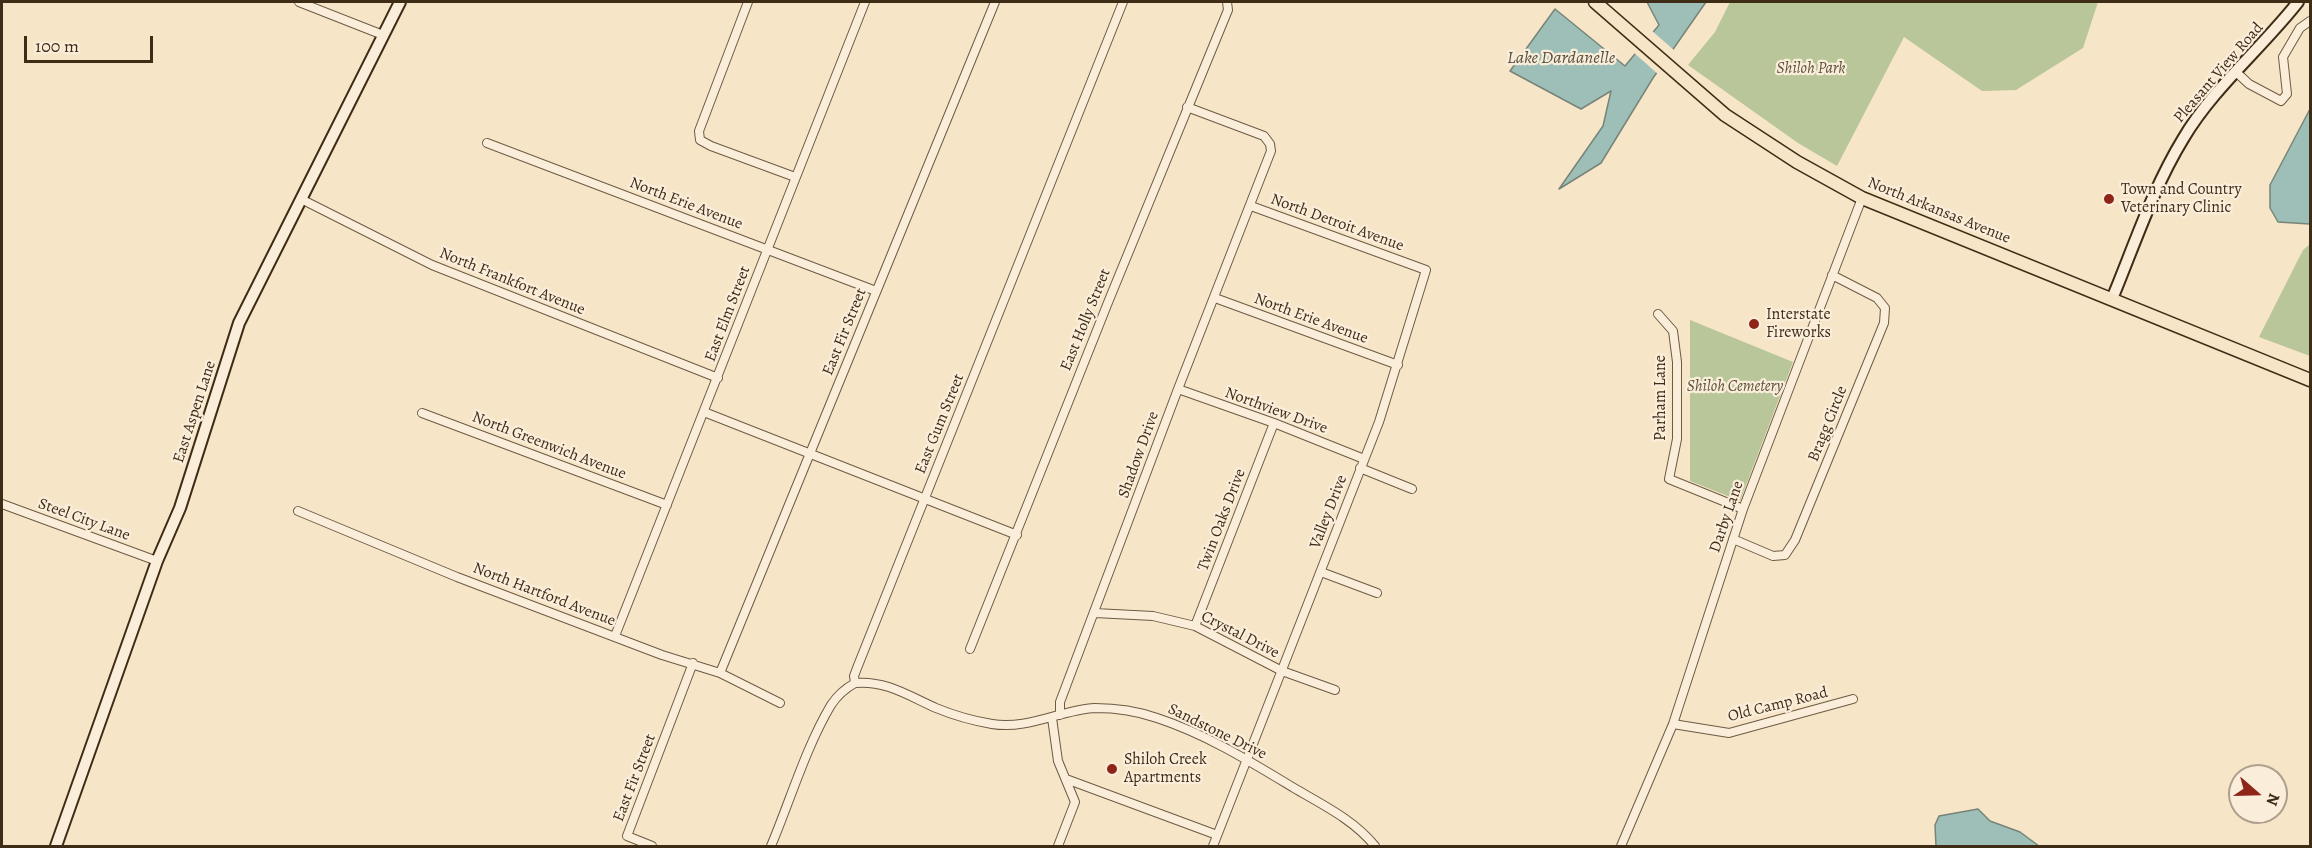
<!DOCTYPE html>
<style>
body{margin:0}
#map{position:relative;width:2312px;height:848px;overflow:hidden;background:#f7e5c8;font-family:Alegreya,serif}
canvas{display:block}
.frame{position:absolute;inset:0;border:3px solid #3f2c17;pointer-events:none}
.north{position:absolute;left:2228px;top:764px;width:60px;height:60px;box-sizing:border-box;background:#faeedb;border:2px solid #afa08d;border-radius:50%;rotate:110deg;font-size:16px;font-weight:700;line-height:24px;text-align:center;color:#3f2c17}
.north::after{content:'';display:block;margin:auto;width:21px;height:27px;background:#8f2418;clip-path:polygon(50% 0,100% 100%,50% 72%,0 100%)}
.scale{position:absolute;left:24px;top:36px;width:129px;height:27px;box-sizing:border-box;border:3px solid #3f2c17;border-top:0;padding-left:8px;font-size:18px;line-height:21px;white-space:nowrap;color:#3f2c17;-webkit-text-stroke:4px #faeedb;paint-order:stroke}
</style>
<div id="map">
<canvas width="2312" height="848"></canvas>
<div class="frame"></div>
<div class="north">N</div>
<div class="scale">100 m</div>
</div>
<script>
const ctx = document.querySelector('canvas').getContext('2d');
ctx.lineJoin = 'round';
function paint(path, color) { ctx.fillStyle = color; ctx.fill(path, 'evenodd'); }
function stroke(path, color, width, dash) { ctx.strokeStyle = color; ctx.lineWidth = width; ctx.lineCap = dash ? 'butt' : 'round'; ctx.setLineDash(dash || []); ctx.stroke(path); }
function label(font, color, halo, rows, align = 'center') {
  ctx.font = font + ' Alegreya,serif'; ctx.lineWidth = 4.5; ctx.setLineDash([]); ctx.textBaseline = 'middle'; ctx.strokeStyle = halo; ctx.fillStyle = color; for (const [text, x, y, turn = 0] of rows) {
    ctx.save(); ctx.translate(x, y); ctx.rotate((+turn || 0) * Math.PI / 180); ctx.textAlign = isNaN(turn) ? turn : align; if (halo) ctx.strokeText(text, 0, 0); ctx.fillText(text, 0, 0); ctx.restore();
  }
}
paint(new Path2D(`
 M1730,2H2098L2083,48L2016,90L1982,91L1904,37L1837,166L1798,143L1688,65L1715,32Z
 M2310,244V356L2259,337L2303,250Z
 M1690,320L1793,362L1740,501L1690,481Z`), '#b8c699');
const water = new Path2D(`
 M1647,2H1706L1653,78L1601,163L1559,189L1603,126L1611,91L1581,109L1510,71L1555,9L1625,66L1659,25Z
 M2310,109V224L2278,222L2270,208V185Z
 M1978,809L1990,821L2020,832L2039,846H1936L1935,825L1939,816Z`);
paint(water, '#9dbfb8');
stroke(water, '#778478', 1.5);
paint(new Path2D(`
 M1651,30L1675,51L1659,75L1633,52Z`), '#f7e5c8');
const street = new Path2D(`
 M299,2L383,35
 M748,2L699,131L700,140L711,146L795,177
 M2236,72L2249,84L2281,101L2287,94L2283,57L2300,28L2310,21
 M487,143L876,291
 M301,199L432,265L718,378
 M1215,298L1398,365
 M1658,314L1673,331L1677,362V439L1669,479L1743,509
 M1178,389L1274,423L1364,459
 M704,412L1017,535
 M422,413L667,505
 M1360,468L1412,489
 M2,504L157,561
 M298,511L457,577L662,655L720,673L780,703
 M1733,539L1773,556L1785,555L1795,540L1884,323L1885,308L1877,298L1832,275
 M1321,572L1377,593
 M1095,613L1153,616L1195,626L1282,671L1335,690
 M1195,626L1274,423
 M615,636L865,2
 M970,649L1109,300L1228,10L1227,2
 M720,673L995,2
 M855,683C885,680 909,696 936,708C953,715 974,721 992,724C1028,730 1060,710 1095,708C1116,708 1137,711 1157,718C1206,734 1251,762 1294,788C1323,805 1354,820 1375,846
 M1060,715V702L1178,389L1271,151L1270,144L1264,136L1187,107
 M1052,718L1058,761L1075,802L1058,846
 M1673,724L1729,733L1853,699
 M1066,779L1217,835
 M652,846L627,836L693,663
 M771,846C790,801 806,747 831,705C837,696 846,688 855,683L854,676L857,668L1123,2
 M1213,846L1379,422L1426,270L1251,206
 M1621,846L1673,724L1743,509L1862,198`);
const secondary = new Path2D(`
 M2112,299C2134,246 2153,188 2183,139C2213,88 2262,48 2298,2
 M56,846L157,561L180,508L239,323L400,2`);
const primary = new Path2D(`
 M1595,2L1725,115L1797,162L1862,198L2310,380`);
stroke(street, '#6d5a43', 10);
stroke(secondary, '#3f2c17', 14);
stroke(primary, '#3f2c17', 15);
stroke(street, '#faeedb', 8);
stroke(secondary, '#faeedb', 10);
stroke(primary, '#f7e5c8', 12);
for (const [x, y, r, color] of [
 [2109,199,6,"#8f2418"],
 [1754,324,6,"#8f2418"],
 [1112,769,6,"#8f2418"]
]) { const dot = new Path2D(); dot.arc(x, y, r, 0, 2 * Math.PI); ctx.fillStyle = color; ctx.fill(dot); stroke(dot, '#faeedb', 2); }
label('italic 16px', '#5d5238', '#faeedb', [
 ["Shiloh Park",1811,69],
 ["Shiloh Cemetery",1735,387]
]);
label('16px', '#3f2c17', '#faeedb', [
 ["Pleasant View Road",2219,73,-49],
 ["North Erie Avenue",686,204,21],
 ["North Arkansas Avenue",1939,211,22],
 ["North Detroit Avenue",1337,223,20],
 ["North Frankfort Avenue",512,282,22],
 ["East Elm Street",728,314,-69],
 ["North Erie Avenue",1311,319,20],
 ["East Holly Street",1086,320,-68],
 ["East Fir Street",845,332,-68],
 ["Parham Lane",1661,398,-90],
 ["Northview Drive",1276,411,20],
 ["East Aspen Lane",195,412,-72],
 ["East Gum Street",940,424,-68],
 ["Bragg Circle",1828,424,-68],
 ["North Greenwich Avenue",549,446,21],
 ["Shadow Drive",1139,455,-70],
 ["Valley Drive",1329,512,-69],
 ["Darby Lane",1727,517,-71],
 ["Steel City Lane",84,520,20],
 ["Twin Oaks Drive",1222,520,-69],
 ["North Hartford Avenue",544,595,21],
 ["Crystal Drive",1240,635,27],
 ["Old Camp Road",1778,705,-14],
 ["Sandstone Drive",1217,732,26],
 ["East Fir Street",635,778,-69]
]);
label('16px', '#3f2c17', '#faeedb', [
 ["Town and Country",2121,190],
 ["Veterinary Clinic",2121,208],
 ["Interstate",1766,315],
 ["Fireworks",1766,333],
 ["Shiloh Creek",1124,760],
 ["Apartments",1124,778]
], 'left');
label('italic 18px', '#56513f', '#faeedb', [
 ["Lake Dardanelle",1561,59]
]);
</script>
